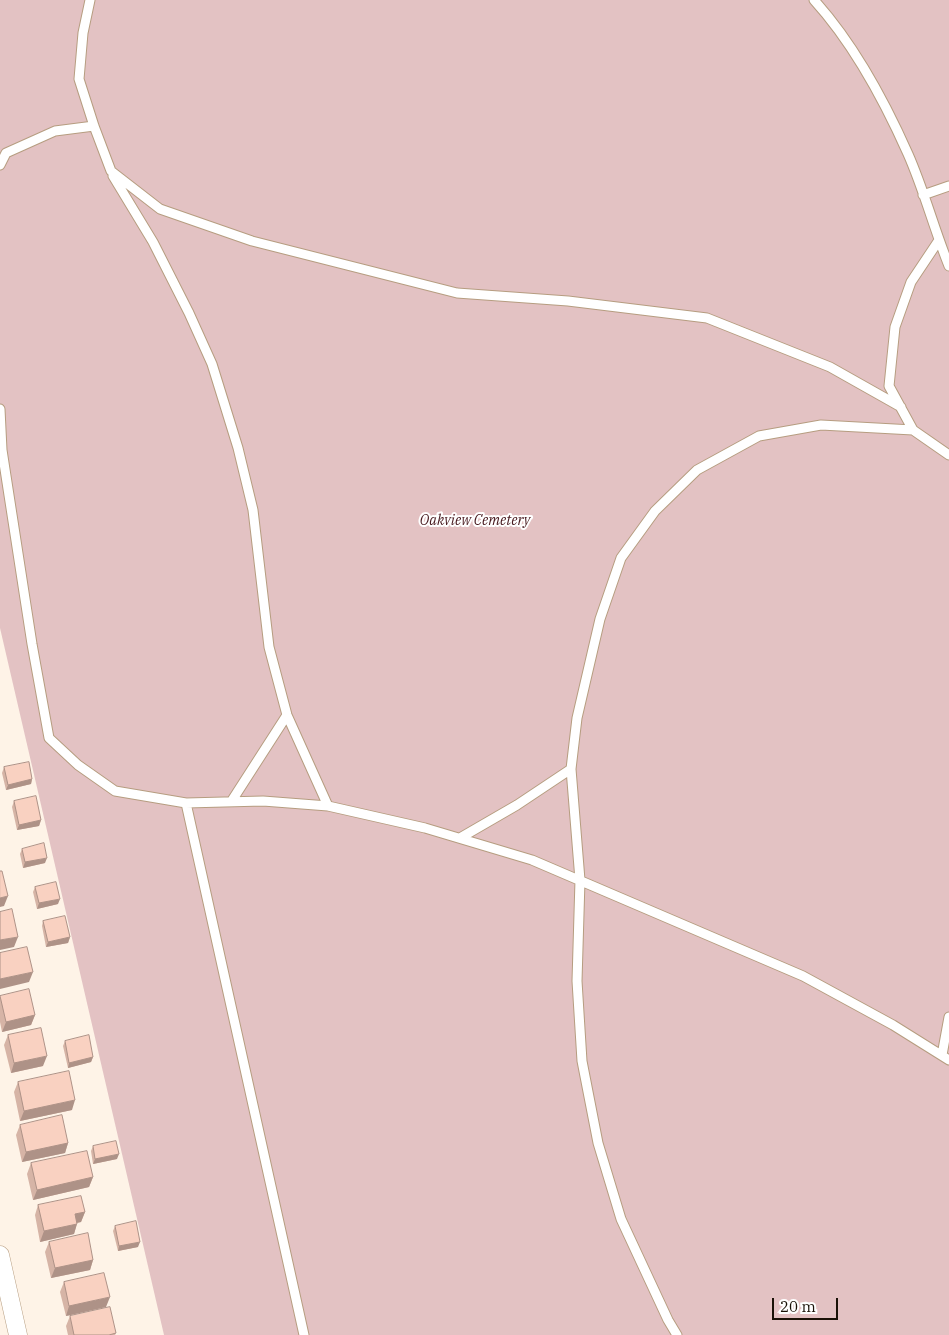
<!DOCTYPE html>
<style>
body{margin:0}
#map{position:relative;width:949px;height:1335px;overflow:hidden;background:#fef3e7;font-family:"IBM Plex Serif",serif}
canvas{display:block}
.scale{position:absolute;left:772px;top:1298px;width:66px;height:22px;box-sizing:border-box;border:2px solid #1a1107;border-top:0;padding-left:6px;font-size:15px;line-height:18px;white-space:nowrap;color:#1a1107;-webkit-text-stroke:4px #fff;paint-order:stroke}
</style>
<div id="map">
<canvas width="949" height="1335"></canvas>
<div class="scale">20 m</div>
</div>
<script>
const ctx = document.querySelector('canvas').getContext('2d');
ctx.lineJoin = 'round';
function paint(path, color) { ctx.fillStyle = color; ctx.fill(path, 'evenodd'); }
function stroke(path, color, width, dash) { ctx.strokeStyle = color; ctx.lineWidth = width; ctx.lineCap = dash ? 'butt' : 'round'; ctx.setLineDash(dash || []); ctx.stroke(path); }
function label(font, color, halo, rows, align = 'center') {
  ctx.font = font + ' "IBM Plex Serif",serif'; ctx.lineWidth = 4; ctx.setLineDash([]); ctx.textBaseline = 'middle'; ctx.strokeStyle = halo; ctx.fillStyle = color; for (const [text, x, y, turn = 0] of rows) {
    ctx.save(); ctx.translate(x, y); ctx.rotate((+turn || 0) * Math.PI / 180); ctx.textAlign = isNaN(turn) ? turn : align; if (halo) ctx.strokeText(text, 0, 0); ctx.fillText(text, 0, 0); ctx.restore();
  }
}
paint(new Path2D(`
 M0,0H949V1335H164L0,628Z`), '#e3c2c3');
const service = new Path2D(`
 M90,0L83,33L79,79L94,126L111,171L160,209L252,241L457,293L568,301L707,318L830,367L901,407
 M814,0C854,44 884,100 908,154C924,190 934,229 949,266
 M0,165L6,153L55,131L94,126
 M113,176L153,242L189,313L212,364L238,448L253,510L269,647L287,715L328,806
 M923,195L949,186
 M939,240L911,282L895,327L889,386L913,430L949,455
 M0,409L2,450L32,644L49,738L78,765L115,791L186,803L263,801L328,806L425,828L532,860L803,976L893,1025L949,1060
 M231,802L287,715
 M186,803L304,1335
 M460,838L517,805L571,769
 M942,1055L949,1017
 M677,1335L668,1320L621,1219L598,1143L582,1061L577,981L580,880L571,769L577,718L600,619L621,558L655,511L697,470L759,436L821,425L913,430`);
const minor = new Path2D(`
 M0,1255L18,1335`);
stroke(service, '#b69d80', 11);
stroke(minor, '#b69d80', 19);
stroke(service, '#fff', 9);
stroke(minor, '#fff', 18);
paint(new Path2D(`
 M4,767L32,779L31,784L6,790L2,773Z
 M14,801L41,820L39,826L17,830L12,807Z
 M22,849L45,863L23,868L20,854Z
 M35,887L58,904L37,909L33,892Z
 M43,921L70,937L68,943L46,947L42,926Z
 M0,996L35,1015L31,1025L2,1032L0,1022Z
 M8,1035L43,1066L11,1073L4,1045Z
 M65,1041L93,1057L91,1062L68,1068L63,1046Z
 M18,1082L72,1110L20,1121L14,1092Z
 M20,1125L68,1143L65,1153L22,1162L16,1135Z
 M93,1146L117,1159L93,1164L91,1151Z
 M31,1163L93,1177L89,1187L33,1200L27,1174Z
 M38,1205L85,1212L81,1222L77,1223L74,1234L40,1242L35,1215Z
 M115,1226L138,1247L118,1251L113,1231Z
 M49,1242L93,1260L90,1270L51,1278L45,1252Z
 M64,1282L106,1307L66,1316L60,1292Z
 M70,1316L116,1333L115,1335H68L66,1326Z`), '#d6b4a6');
paint(new Path2D(`
 M32,779L31,784L6,790L8,785Z
 M41,820L39,826L17,830L19,825Z
 M47,858L45,863L23,868L25,862Z
 M8,896L4,906L0,907V898Z
 M60,899L58,904L37,909L39,903Z
 M18,937L14,947L0,950V940Z
 M70,937L68,943L46,947L48,942Z
 M33,972L29,982L0,989V979Z
 M35,1015L31,1025L2,1032L6,1022Z
 M47,1056L43,1066L11,1073L14,1063Z
 M93,1057L91,1062L68,1068L69,1063Z
 M75,1100L72,1110L20,1121L24,1111Z
 M68,1143L65,1153L22,1162L26,1152Z
 M119,1154L117,1159L93,1164L95,1159Z
 M93,1177L89,1187L33,1200L37,1190Z
 M85,1212L81,1222L71,1224L75,1214Z
 M77,1224L74,1234L40,1242L44,1231Z
 M140,1242L138,1247L118,1251L119,1246Z
 M93,1260L90,1270L51,1278L55,1268Z
 M110,1297L106,1307L66,1316L69,1306Z`), '#ae9287');
const building = new Path2D(`
 M29,762L32,779L8,785L4,767Z
 M36,796L41,820L19,825L14,801Z
 M44,843L47,858L25,862L22,849Z
 M0,871H2L8,896L0,898Z
 M56,882L60,899L39,903L35,887Z
 M12,909L18,937L0,940V912Z
 M65,916L70,937L48,942L43,921Z
 M27,947L33,972L0,979V953Z
 M29,989L35,1015L6,1022L0,996Z
 M41,1028L47,1056L14,1063L8,1035Z
 M89,1035L93,1057L69,1063L65,1041Z
 M69,1071L75,1100L24,1111L18,1082Z
 M62,1115L68,1143L26,1152L20,1125Z
 M116,1141L119,1154L95,1159L93,1146Z
 M87,1151L93,1177L37,1190L31,1163Z
 M81,1196L85,1212L75,1214L77,1224L44,1231L38,1205Z
 M136,1221L140,1242L119,1246L115,1226Z
 M88,1233L93,1260L55,1268L49,1242Z
 M104,1273L110,1297L69,1306L64,1282Z
 M110,1307L116,1333L109,1335H74L70,1316Z`);
paint(building, '#f9d1c1');
stroke(building, '#ae9287', 1);
label('italic 14px', '#47191e', '#fff', [
 ["Oakview Cemetery",475,521]
]);
</script>
